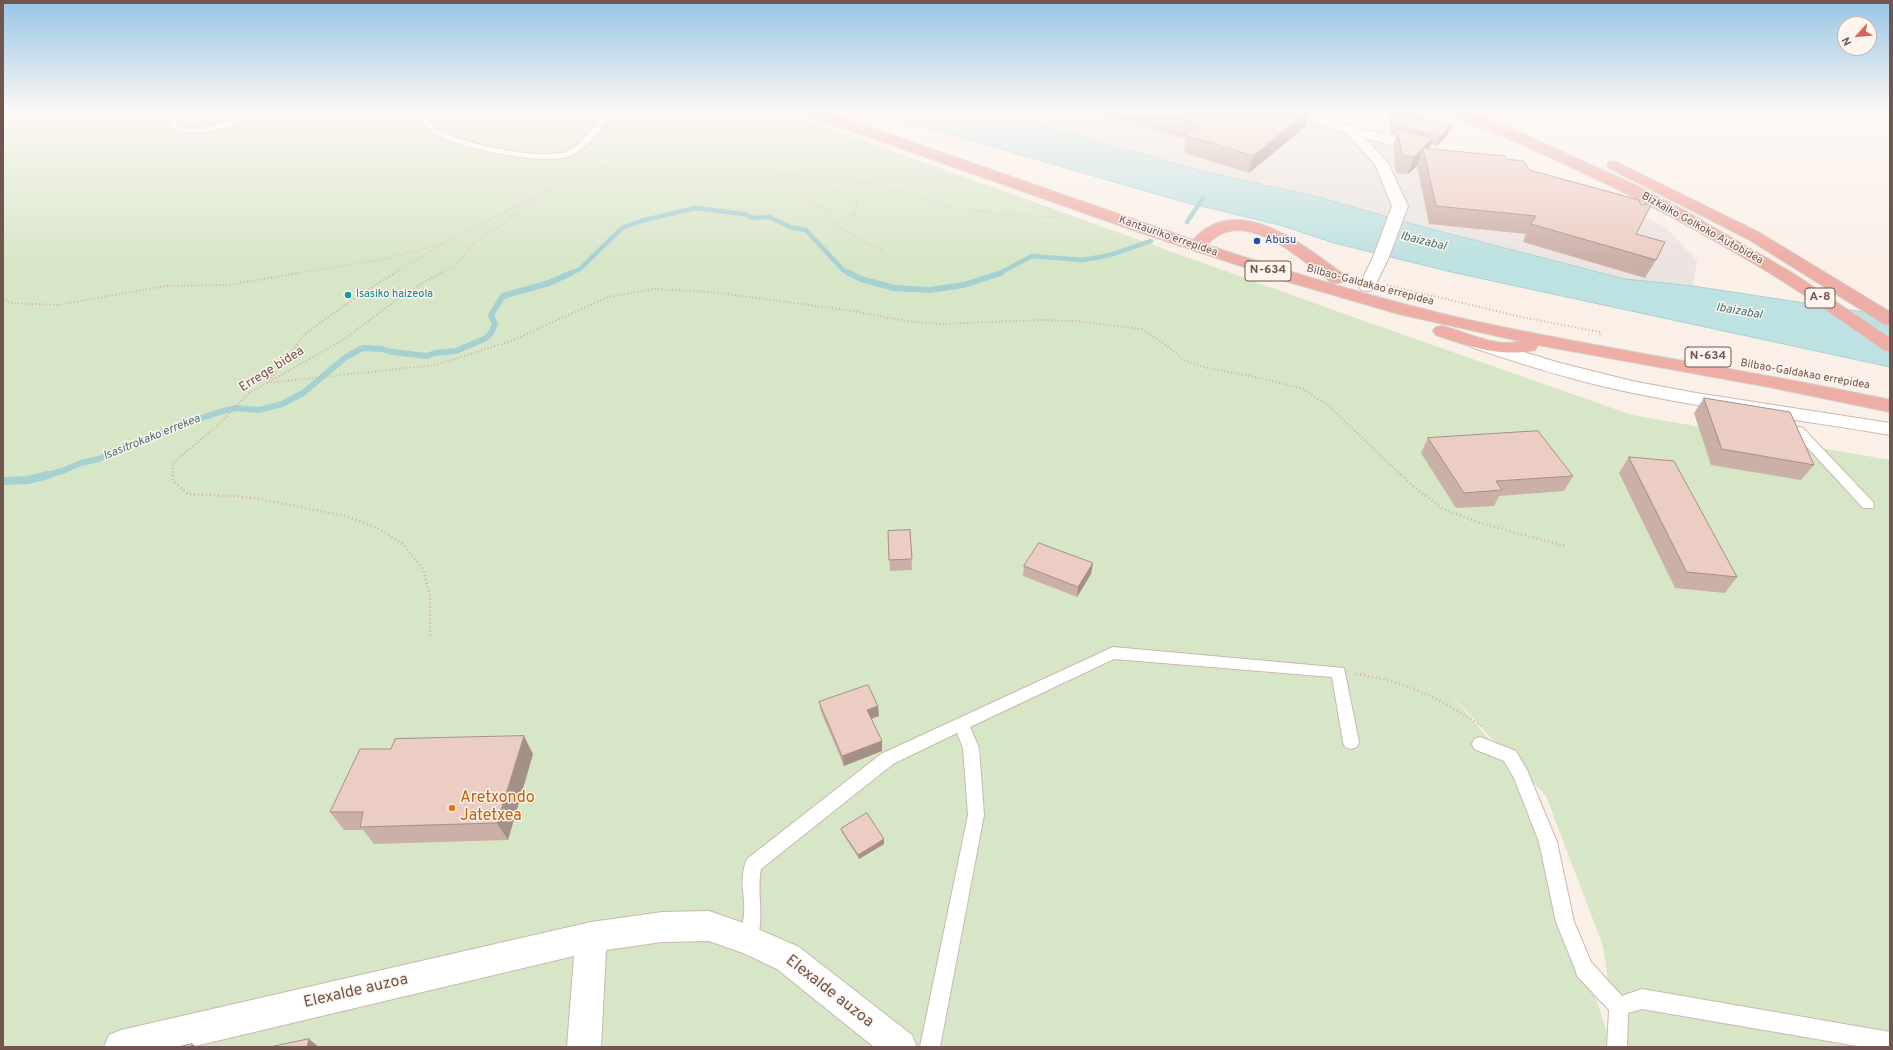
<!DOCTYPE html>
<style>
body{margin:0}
#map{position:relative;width:1893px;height:1050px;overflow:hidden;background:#faf0e8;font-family:Overpass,sans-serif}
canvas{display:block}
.frame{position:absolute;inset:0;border:4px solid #71564f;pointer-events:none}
.north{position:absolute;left:1837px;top:16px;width:40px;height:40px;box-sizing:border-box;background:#fdf5ee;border:1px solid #c5b5ae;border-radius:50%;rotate:243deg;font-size:11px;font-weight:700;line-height:16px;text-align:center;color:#71564f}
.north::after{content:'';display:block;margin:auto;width:14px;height:18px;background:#d6655b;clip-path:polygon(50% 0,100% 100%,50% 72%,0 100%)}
</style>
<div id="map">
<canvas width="1893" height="1050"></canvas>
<div class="frame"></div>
<div class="north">N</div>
</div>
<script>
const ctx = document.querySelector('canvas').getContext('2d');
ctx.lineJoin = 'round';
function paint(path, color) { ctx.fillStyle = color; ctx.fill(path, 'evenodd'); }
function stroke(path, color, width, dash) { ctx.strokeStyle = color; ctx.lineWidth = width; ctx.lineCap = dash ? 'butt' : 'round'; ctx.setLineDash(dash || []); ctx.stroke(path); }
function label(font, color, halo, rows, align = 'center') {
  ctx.font = font + ' Overpass,sans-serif'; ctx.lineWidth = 3; ctx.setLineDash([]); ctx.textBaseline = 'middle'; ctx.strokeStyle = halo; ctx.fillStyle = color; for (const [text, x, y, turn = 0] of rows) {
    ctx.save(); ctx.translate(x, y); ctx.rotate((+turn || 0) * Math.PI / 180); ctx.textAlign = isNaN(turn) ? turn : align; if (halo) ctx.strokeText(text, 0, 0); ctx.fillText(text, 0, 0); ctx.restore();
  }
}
paint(new Path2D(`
 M1727,113H1769L1766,123Z`), '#f1e1d7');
paint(new Path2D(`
 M1000,113H1304L1609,201L1664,226L1697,260L1693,286L1625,279L1431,229L1318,197L1201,171Z`), '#ebe4e1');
paint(new Path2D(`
 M3,113H787L1353,317L1632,415L1890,460V1047H1620L1617,1039L1603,946L1546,796L1445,689L1521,775L1612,1047H3Z`), '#d8e6c8');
const water = new Path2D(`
 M876,113H1000L1201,171L1318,197L1431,229L1625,279L1693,286L1890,316V367L1451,272L1334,243L1283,226L1184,202Z`);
paint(water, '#bee1e1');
stroke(water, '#a6d1d2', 1);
stroke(new Path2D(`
 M1187,222L1203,198
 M569,274L580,269L622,228L641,221L695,208L744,214L753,218L769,217L790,227L806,230L843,270L851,274
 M998,274L1032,256L1083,260L1110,255L1151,241`), '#a6d1d2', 4.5);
stroke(new Path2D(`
 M849,273L861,279L894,288L930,290L964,285L1001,273
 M44,476L62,471L81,463L99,459L126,446L156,436L171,428L223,411L236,408L259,410L282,404L303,393L346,357L363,348L382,349L392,352L427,356L435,353L456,351L486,338L491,333L495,324L491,315L503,296L549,283L571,273`), '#a6d1d2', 6);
stroke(new Path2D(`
 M3,481L28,480L48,475`), '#a6d1d2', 8);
const lane = new Path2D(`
 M164,113H172L179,127C214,133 233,113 264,113L232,126L208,132L187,133L173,131Z
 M413,113H422C427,119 433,126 439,130C462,143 543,162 567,151C584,143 593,127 605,113H614C601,129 589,148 570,156C545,166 455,148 433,133C426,128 419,120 413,113Z
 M1799,427L1803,428L1873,502L1874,505L1873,508H1863L1795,434L1793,431L1795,428Z
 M1113,647L1344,668L1359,742L1357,747L1351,749L1345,747L1343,742L1332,677L1114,659L970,727L979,748L984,815L940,1047H920L968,815L963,748L957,733L893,764L761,869C756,895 766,920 755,946L749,949L743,946C738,936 743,926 744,915C746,895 738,880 747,859L881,754Z
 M1480,737L1516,751L1527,770L1557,842L1574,922L1591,962L1622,996L1642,989L1890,1032V1047H1863L1642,1009L1628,1013L1627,1047H1607L1609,1010L1577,976L1575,969L1556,922L1539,842L1514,778L1504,761L1474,749L1472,744L1474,739Z`);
const street = new Path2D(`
 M1284,113H1306L1427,146L1429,149L1427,152L1422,153L1365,138L1388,163L1408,206L1389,257L1373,290L1367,291L1361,290L1359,286L1373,257L1392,206L1375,164L1345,132L1285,116Z
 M1477,338L1560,363L1632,381L1696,393L1890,423V435C1805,420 1718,411 1633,393C1578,382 1524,365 1471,347L1468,343L1471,339Z
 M709,911L749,925L799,947L912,1035L917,1047H874L777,969L743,953L709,941L662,942L606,950L601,1047H567L574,956L191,1047H104L109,1035L121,1030L591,922L662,912Z`);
const highway = new Path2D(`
 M808,113H828L1193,240C1238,190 1304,246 1343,274L1345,278L1343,282L1337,283L1331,282C1301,259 1242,204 1207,245C1292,273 1377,299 1464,319C1605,350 1749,370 1890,400V412L1769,387L1538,345L1535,350C1501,358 1468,346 1436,335L1433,331L1436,327L1442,326C1464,331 1498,349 1520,341L1399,314L1289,282L1133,230L809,116Z
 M1453,113H1472L1521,133L1633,184L1687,212L1794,274L1890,338V351L1884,350C1833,314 1783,279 1729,249C1641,197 1549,155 1454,116Z
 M1614,161L1760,233L1890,312V325L1884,324L1748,239L1609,168L1607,165L1609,162Z`);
stroke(lane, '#cbb8af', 2);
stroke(street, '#cbb8af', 2);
stroke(highway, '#d4ccca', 2);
stroke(new Path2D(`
 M581,164L611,168L746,170L819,178H840L884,187L953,208L1022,216L1056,217
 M793,174L812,200L825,211L835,225L870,245L885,251
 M819,178L828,186L857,204L855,214L835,224
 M294,274L389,258L444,243
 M393,274L444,243L537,196
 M439,274L456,265L475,242L500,226L562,178L569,168`), '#d1b0a6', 1.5, [0.5, 2]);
stroke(new Path2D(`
 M1387,285L1526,318L1600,332V335
 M3,297L9,303L58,305L165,286L228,285L299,273
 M269,381L304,335L359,295L395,273
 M267,383L435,365L511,341L608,297L654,289L712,292L846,310L907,321L941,324L1041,320L1077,321L1142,329L1166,345L1184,360L1203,367L1265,379L1303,389L1329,406L1402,476
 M173,476V463L220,423L249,393L345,339L408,291L441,273`), '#d1b0a6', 2, [1, 2.5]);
stroke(new Path2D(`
 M173,475V481L188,494L249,497L346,516L380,529L403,544L423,569L430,595V638
 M1401,475L1414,487L1442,508L1480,523L1565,546
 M1356,674C1405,681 1440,698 1481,726`), '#d1b0a6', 2.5, [1, 3]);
paint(lane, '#fff');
paint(street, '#fff');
paint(highway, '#edaea6');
paint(new Path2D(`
 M1099,113H1309L1306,126L1249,173L1184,153L1186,139Z
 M1391,113H1406L1451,126L1448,135L1437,146L1431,144L1430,149L1506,159L1529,170L1641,205L1652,203L1636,234L1656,260L1645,278L1523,242L1526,234L1429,224L1417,166L1408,174L1396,173L1393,146L1396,135L1391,134L1389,118Z
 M1704,398L1814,465L1801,480L1711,465L1694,413Z
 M1428,438L1573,476L1564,491L1499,496L1494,506L1456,508L1421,453Z
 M1629,457L1737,577L1725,593L1675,588L1619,473Z
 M910,530L912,570L890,571L888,531Z
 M1093,563L1091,574L1077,597L1023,576L1024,566Z
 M819,702L878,706L879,716L871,719L882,741V751L844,766L821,712Z
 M533,754L508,840L374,844L363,830H344L330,812Z
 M841,829L884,839V844L859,859L842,833Z`), '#cbb0a8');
paint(new Path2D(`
 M1306,113H1309L1306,126L1249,173L1253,156Z
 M1451,126L1448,135L1437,146L1440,137Z
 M1433,138L1427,155L1423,148Z
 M1423,148L1417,166L1408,174L1414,157Z
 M1093,563L1091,574L1077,597L1078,587Z
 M878,706L879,716L868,720L867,710Z
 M524,736L533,754L508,840L497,823Z
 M882,741V751L844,766L842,756Z
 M884,839V844L859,859L858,855Z
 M309,1039L319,1047H307Z
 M192,1044L197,1047H191Z`), '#a59088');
const building = new Path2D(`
 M1159,113H1306L1253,156L1186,135L1200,125Z
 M1393,113H1406L1451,126L1440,137L1394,125Z
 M1398,129L1433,138L1423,148L1505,156L1506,159L1524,161L1529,170L1639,200L1641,205L1652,203L1636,234L1665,242L1656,260L1531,224L1536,216L1436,206L1423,148L1414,157L1402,155Z
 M1704,398L1790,412L1814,465L1722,449Z
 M1538,431L1573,476L1496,481L1502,490L1464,493L1428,438Z
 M1629,457L1674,461L1737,577L1687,572Z
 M910,530L912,559L889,560L888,531Z
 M1039,543L1093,563L1078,587L1024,566Z
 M868,685L878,706L867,710L882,741L842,756L819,702Z
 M524,736L497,823L360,827L363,812H330L360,749H391L395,739Z
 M867,813L884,839L858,855L841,829Z
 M309,1039L307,1047H270Z
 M192,1044L191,1047H179Z`);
paint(building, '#eccdc3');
stroke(building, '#a59088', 1);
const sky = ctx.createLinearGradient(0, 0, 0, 260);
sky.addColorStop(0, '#97c6e5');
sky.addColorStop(0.43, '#fdf8f5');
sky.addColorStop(1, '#fdf8f500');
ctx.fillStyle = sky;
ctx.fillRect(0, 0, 1893, 260);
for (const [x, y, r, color] of [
 [1257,241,4,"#1a4fb4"],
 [348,295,4,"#0f9aa8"],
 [452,808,4,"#e8710a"]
]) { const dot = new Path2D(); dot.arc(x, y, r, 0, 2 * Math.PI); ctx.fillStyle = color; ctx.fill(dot); stroke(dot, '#fdf5ee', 1.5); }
label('11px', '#71564f', '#fdf5ee', [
 ["Bizkaiko Golkoko Autobidea",1702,229,29],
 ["Kantauriko errepidea",1168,237,19],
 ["Bilbao-Galdakao errepidea",1370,286,15],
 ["Bilbao-Galdakao errepidea",1805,375,10]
]);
label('11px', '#164399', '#fdf5ee', [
 ["Abusu",1265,241]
], 'left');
label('11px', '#0d838f', '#fdf5ee', [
 ["Isasiko haizeola",356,295]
], 'left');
label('italic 12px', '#447375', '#fdf5ee', [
 ["Ibaizabal",1423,242,14],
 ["Ibaizabal",1739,312,10],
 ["Isasitrokako errekea",152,438,-22]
]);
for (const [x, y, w] of [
 [1268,271,46],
 [1820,298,30],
 [1708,357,46]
]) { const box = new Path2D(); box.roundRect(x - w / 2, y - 10, w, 20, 3); ctx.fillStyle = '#fdf5ee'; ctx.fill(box); stroke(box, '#71564f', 1); }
label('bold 12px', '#71564f', null, [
 ["N-634",1268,271],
 ["A-8",1820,298],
 ["N-634",1708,357]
]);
label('13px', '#71564f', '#fdf5ee', [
 ["Errege bidea",272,370,-32]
]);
label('16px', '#c56008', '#fdf5ee', [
 ["Aretxondo",460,799],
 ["Jatetxea",460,817]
], 'left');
label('16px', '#71564f', '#fdf5ee', [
 ["Elexalde auzoa",356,992,-13],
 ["Elexalde auzoa",829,992,38]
]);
</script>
